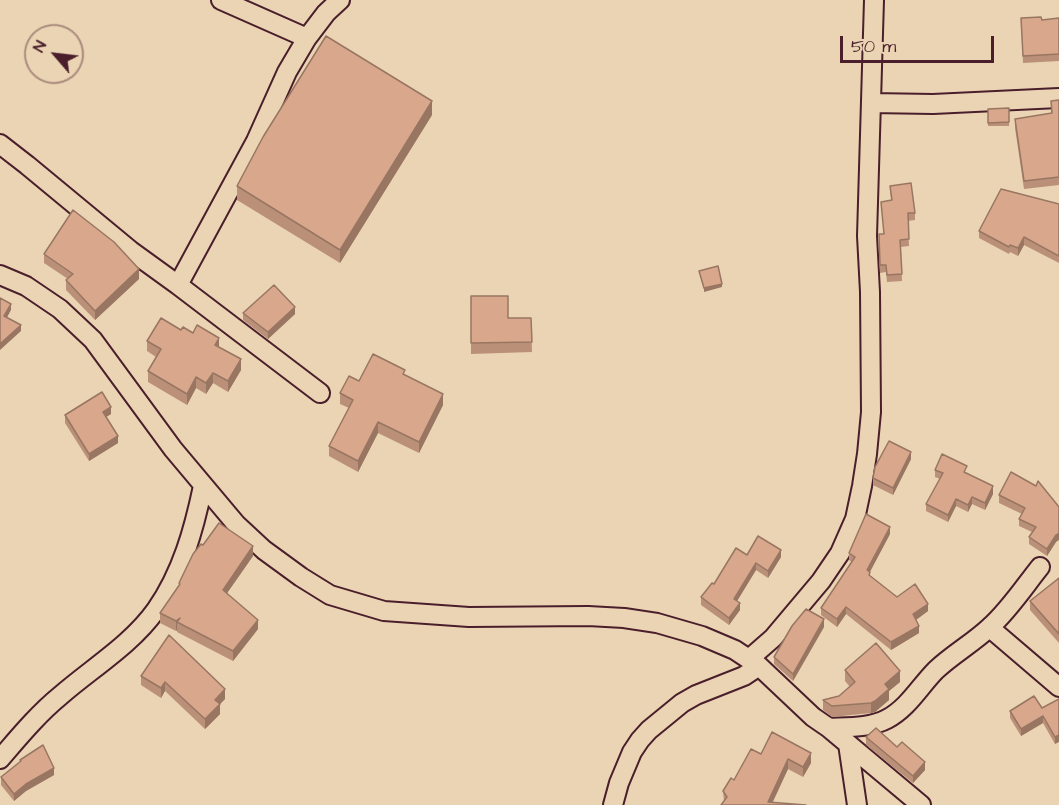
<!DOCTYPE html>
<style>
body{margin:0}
#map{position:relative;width:1059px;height:805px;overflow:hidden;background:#ebd4b4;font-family:"Architects Daughter",sans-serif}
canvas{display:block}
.north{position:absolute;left:24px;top:24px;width:60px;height:60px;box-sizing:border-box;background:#ebd4b4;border:2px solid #ab8c7d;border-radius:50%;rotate:298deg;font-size:16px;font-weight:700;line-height:24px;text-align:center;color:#4a1f2b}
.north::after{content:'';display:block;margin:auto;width:21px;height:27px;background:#4a1f2b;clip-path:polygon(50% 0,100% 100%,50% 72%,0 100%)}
.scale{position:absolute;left:840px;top:36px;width:154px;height:27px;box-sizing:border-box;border:3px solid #4a1f2b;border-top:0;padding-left:8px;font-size:18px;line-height:21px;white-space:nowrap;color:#4a1f2b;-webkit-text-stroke:4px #ebd4b4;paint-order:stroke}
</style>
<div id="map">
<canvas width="1059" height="805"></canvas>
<div class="north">N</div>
<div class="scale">50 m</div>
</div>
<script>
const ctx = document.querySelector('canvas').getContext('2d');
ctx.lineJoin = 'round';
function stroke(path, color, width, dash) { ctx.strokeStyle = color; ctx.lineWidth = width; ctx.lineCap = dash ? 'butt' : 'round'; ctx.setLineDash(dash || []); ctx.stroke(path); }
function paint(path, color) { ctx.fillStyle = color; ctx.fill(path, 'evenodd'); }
const street = new Path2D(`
 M221,0L307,38
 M871,103L933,104L1059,98
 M0,144L27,165L131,251L178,285L320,393
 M0,275L26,286L60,309L93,340L173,449L236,524L264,550L301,577L330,595L384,611L469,617L588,616L624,618L657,623L702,636L735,650L759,666L813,717L829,728L921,805
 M178,285L256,141L287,72L307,38L326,13L340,0
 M990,628L1059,687
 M749,659L773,638L821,581L840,553L855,519L862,486L867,454L871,412L870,292L867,236L874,0
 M829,728C848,727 870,728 887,719C908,708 920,686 936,670C953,654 973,643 990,627C1009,610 1024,587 1040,567
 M848,744L857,805
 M0,759C19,737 38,714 60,696C92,668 131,645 156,610C182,573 194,529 203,486
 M613,805L619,783L632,752L640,740L649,730L682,703L696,695L744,676L759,666`);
stroke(street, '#4a1f2b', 22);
stroke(street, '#ebd4b4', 18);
paint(new Path2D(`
 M1021,18L1042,20L1059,18V61L1023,63Z
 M1059,100V185L1024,189L1015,128V119L1051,113V101Z
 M1009,108V126H988V109Z
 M432,115L340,263L237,200V186Z
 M890,186L915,213V220L908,221L909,246L901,247L902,281L887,282L886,272L880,273L879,241L884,234L881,202L891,201Z
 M1059,204V263L1024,245L1018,256L1010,252L1009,254L979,238V231Z
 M44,254L139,279L95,320L66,290V280L68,279L44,263Z
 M471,296L508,318H531L532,352L471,354Z
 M243,313L295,314L268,339L243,320Z
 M181,330L219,347L241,370L228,392L213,383L206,394L196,388L187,405L148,382V371L156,357L147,351V341Z
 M405,376L443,405L419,453L378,433L358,472L329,456V446L349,408L340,404V393L359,381Z
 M111,414L106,417L118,443L89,461L65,423V415Z
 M911,459L893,495L873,485V478Z
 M935,470L967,473L993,494L985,510L972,504L968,512L956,506L948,522L926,511V504L940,479L935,477Z
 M1011,472L1056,542L1047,556L1029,544V537L1032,532L1019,526V519L1022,514L999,503V495Z
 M890,534L870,572V576L897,597L928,611L916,620L919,633L891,650L846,614L837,627L821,615V608L852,562L849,560V553Z
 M203,545L253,556L227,593L258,629L233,661L177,632V630L176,631L160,623V613L179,585V583Z
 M747,555L781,557L768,578L756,570L737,601L740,610L729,625L701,605V597L714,584Z
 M1059,578V643L1030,610V601Z
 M824,627L793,681L774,664V657Z
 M845,670L900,682L889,691V700L875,712L871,713L832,717L823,710V700L839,696L850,687L845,681Z
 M141,676L225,699L220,704V714L205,729L165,691L161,698L141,685Z
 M1059,699L1055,744L1043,723L1021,736L1010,718V711L1042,708Z
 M866,737L897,747L925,770L913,783L866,745Z
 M761,754L811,763L803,777L788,769L773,802H724L723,791Z
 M20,760L54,775L26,791L14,801L1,785V777L20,762Z`), '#bb9078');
paint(new Path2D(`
 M432,101V115L340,263V250Z
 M1024,237V245L1018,256V248Z
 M139,269V279L95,320V311Z
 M722,284V287L704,292V288Z
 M11,304V310L4,323V316Z
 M295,307V314L268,339V332Z
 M21,325V331L0,350V344Z
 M219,338V348L215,345Z
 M241,359V370L228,392V381Z
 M213,373V383L206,394V383Z
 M196,377V388L187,405V394Z
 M443,394V405L419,453V442Z
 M111,407V414L103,419V412Z
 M378,422V433L358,472V461Z
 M118,436V443L89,461V454Z
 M911,452V459L893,495V488Z
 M993,486V494L985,510V503Z
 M972,497V504L968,512V505Z
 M956,499V506L948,522V515Z
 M890,527V534L867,577V570Z
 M1059,533V540L1056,542L1047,556V549L1056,535Z
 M253,546V556L223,599V590Z
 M781,550V557L768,578V571Z
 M756,563V570L734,606V599Z
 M740,603V610L729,625V618Z
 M928,604V611L913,622V614Z
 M846,607V614L837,627V619Z
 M180,618L177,622V630L176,631V621Z
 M824,619V627L793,681V674Z
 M258,620V629L233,661V651Z
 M919,626V633L891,650V642Z
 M900,671V682L889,691V700L875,712L871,713V703L885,684Z
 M165,682V691L161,698V688Z
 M225,689V699L215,709V700Z
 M220,704V714L205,729V719Z
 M1043,716V723L1021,736V729Z
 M1059,735V742L1055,744V737Z
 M811,753V763L803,777V767Z
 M788,759V769L771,805L768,802Z
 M925,762V770L913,783V776Z
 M54,768V775L26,791L14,801V794L26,784Z`), '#987662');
const building = new Path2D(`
 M1041,17L1042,20L1059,18V54L1023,56L1021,18Z
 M326,36L432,101L340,250L237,186L263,137Z
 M1059,100V177L1024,181L1015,119L1052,113L1051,101Z
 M1009,108V122L988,123V109Z
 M911,183L915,213H908L909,239L900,240L902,274L887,275L886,265H880L879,234H884L881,202L892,200L890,186Z
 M1001,189L1059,204V256L1024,237L1018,248L1010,245L1009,247L979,231Z
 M73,210L114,242L139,269L95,311L66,280L73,274L44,254Z
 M718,266L722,284L704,288L699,271Z
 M274,285L295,307L268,332L243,313Z
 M471,296H508V318H531L532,342L471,343Z
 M0,298L11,304L4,316L21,325L0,344Z
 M161,318L181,330L183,327L193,333L197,325L219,338L215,345L241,359L228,381L213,373L206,383L196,377L187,394L148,371L161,349L147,341Z
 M373,354L405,370L403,374L443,394L419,442L378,422L358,461L329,446L353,400L340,393L349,376L359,381Z
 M102,392L111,407L103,412L118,436L89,454L65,415Z
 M889,441L911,452L893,488L873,478L875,467Z
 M942,454L967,466L964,472L993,486L985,503L972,497L968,505L956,499L948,515L926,504L943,473L935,470Z
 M1011,472L1036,486L1038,481L1059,507V533L1056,535L1047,549L1029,537L1036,527L1019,519L1025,508L999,495Z
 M866,514L890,527L867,570L870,572L869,575L897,597L915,584L928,604L913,614L919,626L891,642L846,607L837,619L821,608L855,557L849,553Z
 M219,523L253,546L223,590L258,620L233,651L177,622L180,618L176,621L160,613L180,584L179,583L193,554L201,544L203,545Z
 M758,536L781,550L768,571L756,563L734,599L740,603L729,618L701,597L712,583L714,584L736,548L747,555Z
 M1059,578V634L1030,601Z
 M806,609L824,619L793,674L774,657L792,626Z
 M169,635L225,689L215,700L220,704L205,719L165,682L161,688L141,676Z
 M876,643L900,671L885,684L889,689L875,701L871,703L832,706L823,700L839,696L855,682L845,670Z
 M1034,696L1042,708L1059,699V735L1055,737L1043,716L1021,729L1010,711Z
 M876,728L897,747L902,742L925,762L913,776L866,737Z
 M772,732L811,753L803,767L788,759L768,802L806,805H721L727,797L723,791L731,778L734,780L751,749L761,754Z
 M43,745L54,768L26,784L14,794L1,777L21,761L20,760Z`);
paint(building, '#d9a88c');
stroke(building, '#987662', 1.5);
</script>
